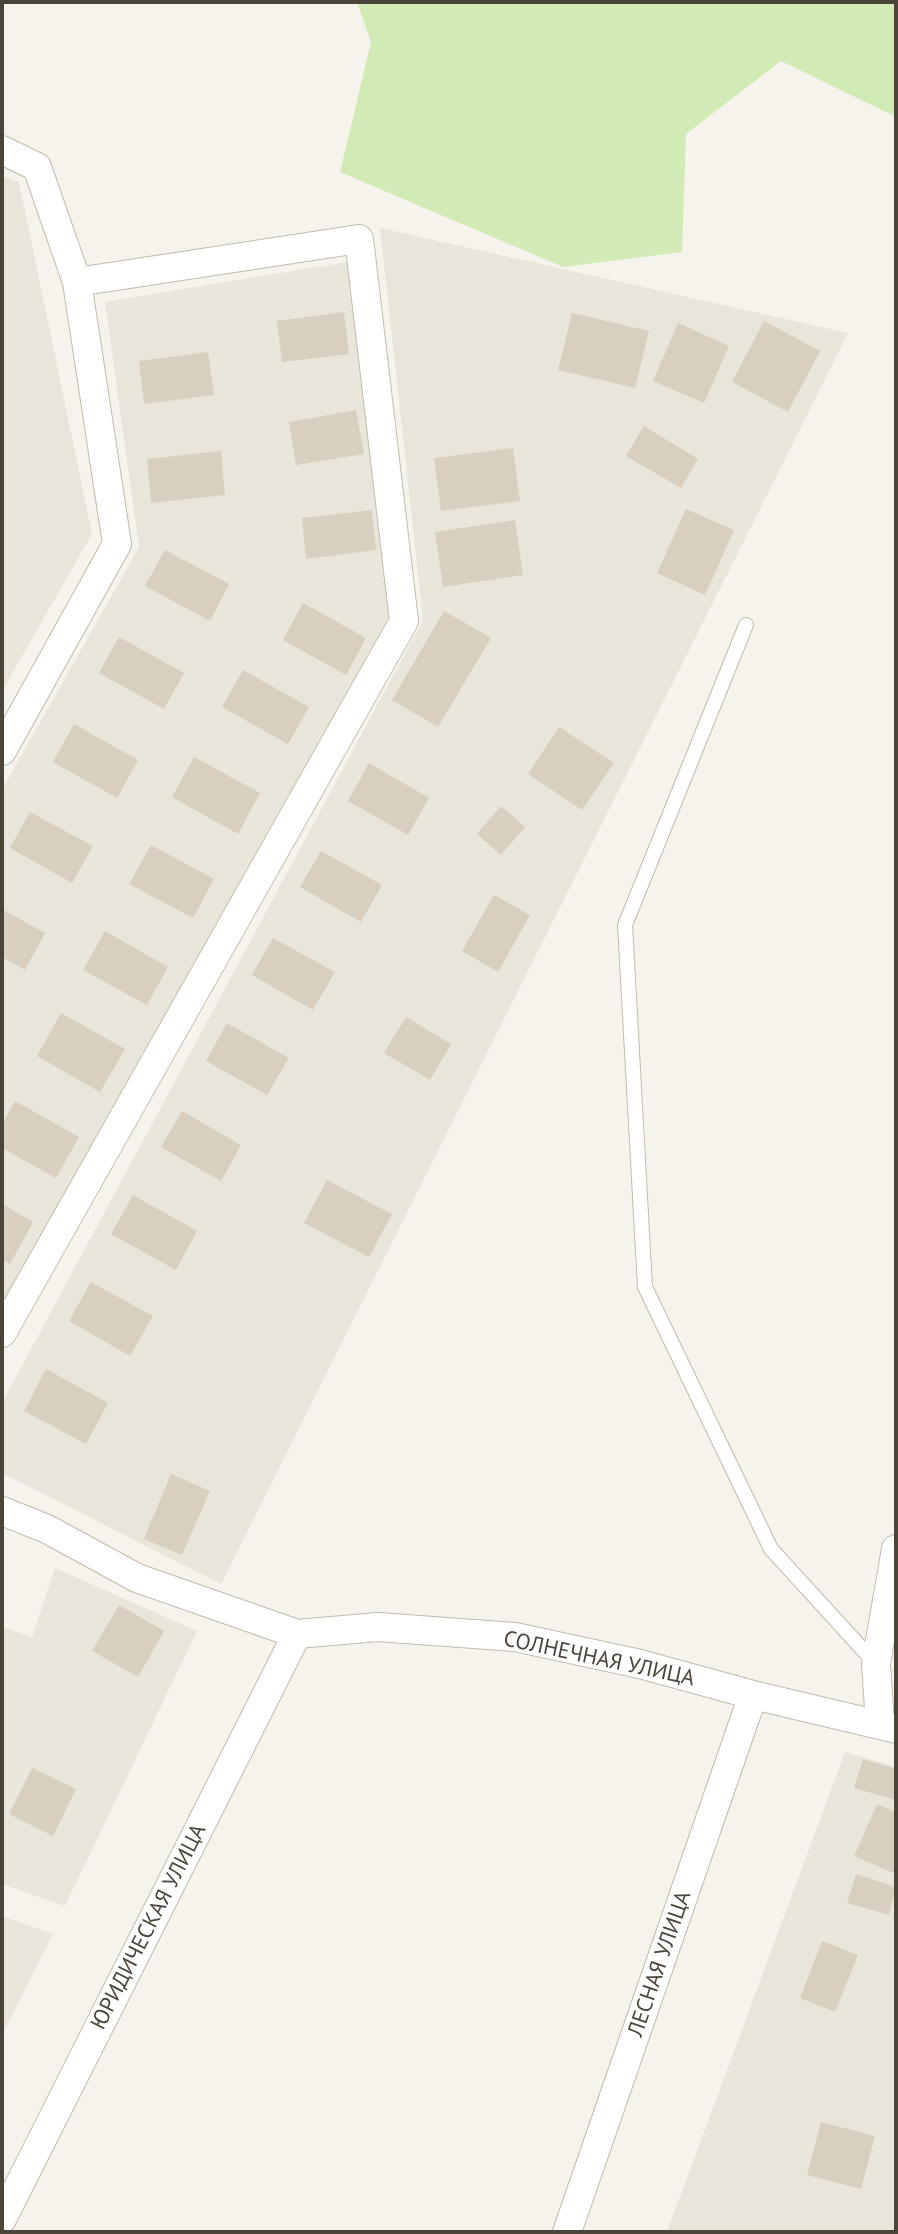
<!DOCTYPE html>
<meta charset="utf-8">
<style>
body{margin:0}
#map{position:relative;width:898px;height:2234px;overflow:hidden;background:#f6f3ec;font-family:"PT Sans",sans-serif}
canvas{display:block}
.frame{position:absolute;inset:0;border:4px solid #4b4439;pointer-events:none}
</style>
<div id="map">
<canvas width="898" height="2234"></canvas>
<div class="frame"></div>
</div>
<script>
const ctx = document.querySelector('canvas').getContext('2d');
ctx.lineJoin = 'round';
function paint(path, color) { ctx.fillStyle = color; ctx.fill(path, 'evenodd'); }
function stroke(path, color, width, dash) { ctx.strokeStyle = color; ctx.lineWidth = width; ctx.lineCap = dash ? 'butt' : 'round'; ctx.setLineDash(dash || []); ctx.stroke(path); }
function label(font, color, halo, rows, align = 'center') {
  ctx.font = font + ' "PT Sans",sans-serif'; ctx.lineWidth = 7; ctx.setLineDash([]); ctx.textBaseline = 'middle'; ctx.strokeStyle = halo; ctx.fillStyle = color; for (const [text, x, y, turn = 0] of rows) {
    ctx.save(); ctx.translate(x, y); ctx.rotate((+turn || 0) * Math.PI / 180); ctx.textAlign = isNaN(turn) ? turn : align; if (halo) ctx.strokeText(text, 0, 0); ctx.fillText(text, 0, 0); ctx.restore();
  }
}
paint(new Path2D(`
 M2,176L19,182L92,534L2,691Z
 M380,228L848,333L221,1584L2,1473V1403L423,620Z
 M348,262L392,620L2,1303V790L139,547L105,302Z
 M55,1568L197,1631L65,1906L2,1884V1627L32,1637Z
 M845,1752L896,1767V2232H667Z
 M2,1916L53,1934L2,2035Z`), '#eae5da');
paint(new Path2D(`
 M357,2H896V117L781,61L686,134L682,252L563,267L340,172L371,42Z`), '#d2eab5');
paint(new Path2D(`
 M344,312L349,354L282,362L277,321Z
 M572,313L649,331L635,388L558,370Z
 M764,321L820,351L788,412L732,382Z
 M678,323L729,346L704,403L653,381Z
 M208,352L214,395L144,404L139,361Z
 M356,410L364,454L296,465L289,422Z
 M644,426L698,459L681,488L626,456Z
 M513,448L520,501L441,511L434,458Z
 M221,451L225,495L151,503L147,459Z
 M686,509L734,530L705,595L657,573Z
 M372,510L376,550L306,559L302,518Z
 M515,520L523,575L443,587L435,532Z
 M165,550L229,584L210,621L145,586Z
 M303,603L366,638L346,675L283,640Z
 M444,611L491,638L438,727L392,700Z
 M119,637L184,673L164,709L99,673Z
 M243,670L309,707L288,744L222,707Z
 M74,724L138,760L117,798L53,762Z
 M559,727L614,763L582,810L528,774Z
 M194,757L260,793L238,834L172,797Z
 M369,763L429,798L408,835L348,801Z
 M501,806L525,827L501,855L477,834Z
 M30,812L93,846L72,883L10,848Z
 M151,845L214,879L193,918L129,884Z
 M321,851L382,885L361,922L300,887Z
 M494,895L530,915L498,972L462,951Z
 M2,909L45,933L25,970L2,957Z
 M105,931L168,967L147,1005L83,970Z
 M273,938L335,972L313,1010L252,975Z
 M61,1013L125,1049L100,1092L37,1056Z
 M406,1017L451,1044L430,1080L384,1053Z
 M227,1023L289,1058L267,1095L206,1061Z
 M15,1101L79,1137L56,1178L2,1148V1125Z
 M182,1111L241,1145L221,1181L161,1147Z
 M327,1180L392,1214L369,1257L304,1223Z
 M133,1195L197,1231L176,1270L111,1234Z
 M2,1204L33,1222L10,1264L2,1259Z
 M91,1282L153,1316L130,1356L69,1321Z
 M46,1369L108,1403L86,1444L24,1411Z
 M171,1474L210,1491L182,1555L144,1539Z
 M119,1605L164,1631L138,1677L92,1651Z
 M863,1759L896,1769V1800L854,1788Z
 M32,1768L76,1789L53,1836L9,1814Z
 M877,1804L896,1812V1874L854,1856Z
 M856,1874L896,1887L889,1915L847,1903Z
 M822,1941L858,1955L835,2012L800,1998Z
 M821,2122L875,2136L861,2189L807,2175Z`), '#d8cfc1');
const service = new Path2D(`
 M746,625L625,925L645,1287L771,1549L876,1664`);
const minor = new Path2D(`
 M2,150L37,167L77,282L117,544L2,751
 M2,1333L404,621L359,239L77,282
 M2,1511L47,1529L137,1578L297,1634L378,1627L515,1637L640,1664L753,1695L896,1729
 M880,1724L876,1664L896,1549
 M2,2219L297,1634
 M567,2232L753,1695`);
stroke(service, '#c2bbae', 16);
stroke(minor, '#c2bbae', 30);
stroke(service, '#fff', 14);
stroke(minor, '#fff', 28);
label('22px', '#4b4439', '#fff', [
 ["СОЛНЕЧНАЯ УЛИЦА",599,1659,12],
 ["ЮРИДИЧЕСКАЯ УЛИЦА",149,1927,-63],
 ["ЛЕСНАЯ УЛИЦА",660,1964,-71]
]);
</script>
